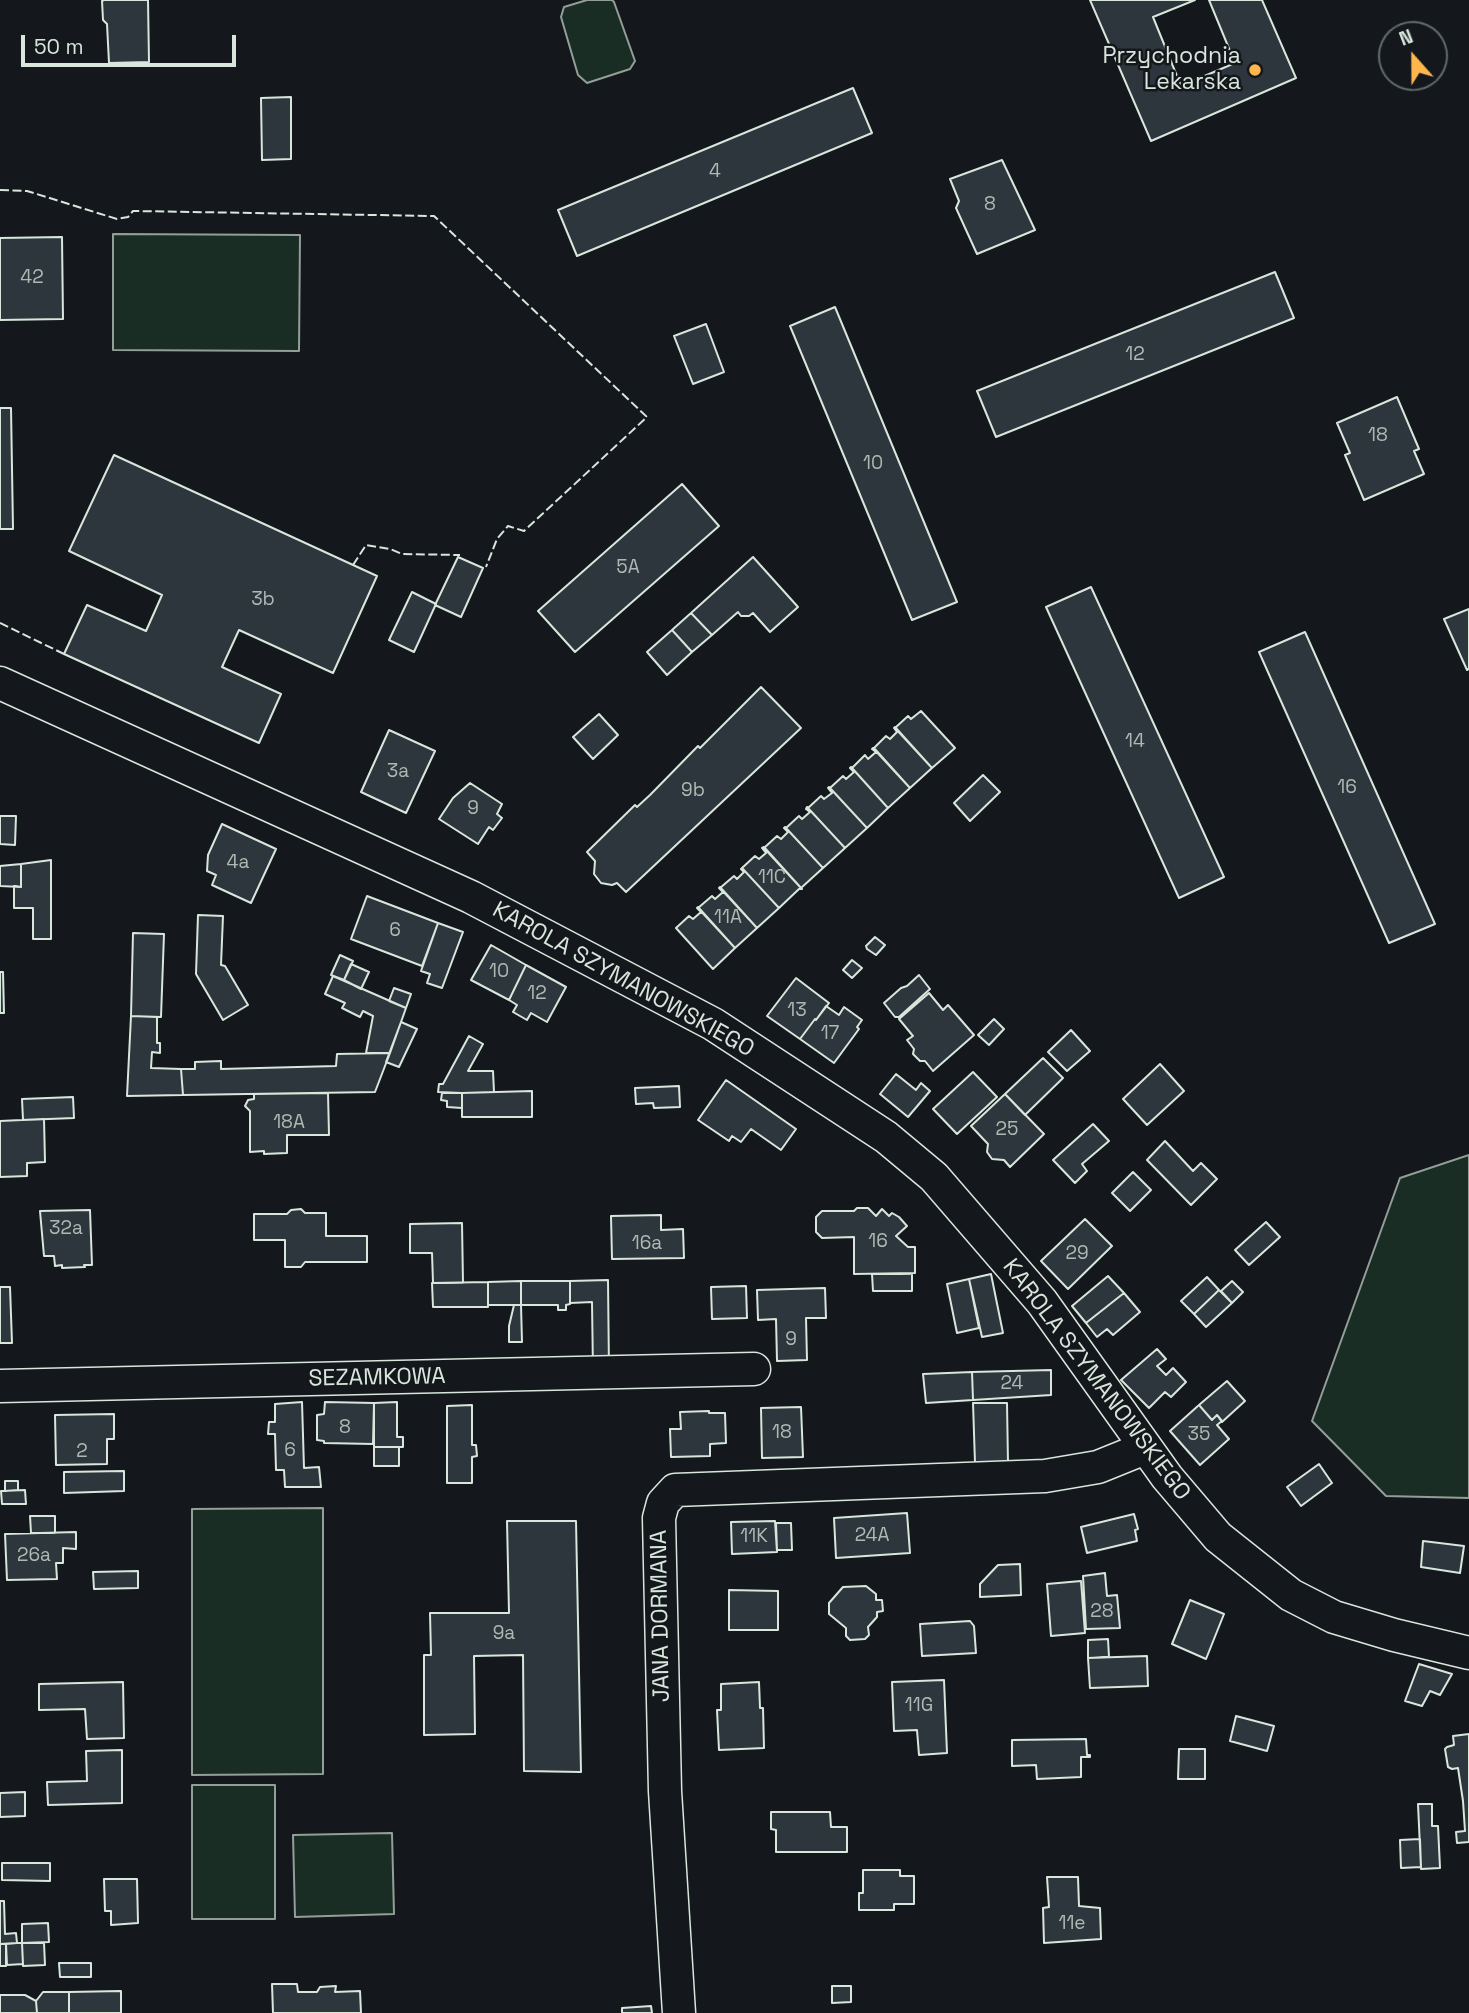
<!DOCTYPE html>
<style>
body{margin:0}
#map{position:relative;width:1469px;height:2013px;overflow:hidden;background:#14181c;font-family:"Space Grotesk",sans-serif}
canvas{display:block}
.north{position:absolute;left:1378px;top:21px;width:70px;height:70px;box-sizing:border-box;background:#14181c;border:2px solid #626a69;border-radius:50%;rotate:339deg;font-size:19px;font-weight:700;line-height:28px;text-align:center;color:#d8e6dc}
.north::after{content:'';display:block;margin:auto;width:24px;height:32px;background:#ffb74d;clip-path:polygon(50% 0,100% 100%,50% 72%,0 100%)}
.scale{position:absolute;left:21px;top:35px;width:215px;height:32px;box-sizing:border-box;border:4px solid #d8e6dc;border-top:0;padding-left:9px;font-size:21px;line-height:24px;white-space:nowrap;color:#d8e6dc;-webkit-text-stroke:5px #14181c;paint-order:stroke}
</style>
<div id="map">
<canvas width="1469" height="2013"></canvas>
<div class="north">N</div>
<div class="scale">50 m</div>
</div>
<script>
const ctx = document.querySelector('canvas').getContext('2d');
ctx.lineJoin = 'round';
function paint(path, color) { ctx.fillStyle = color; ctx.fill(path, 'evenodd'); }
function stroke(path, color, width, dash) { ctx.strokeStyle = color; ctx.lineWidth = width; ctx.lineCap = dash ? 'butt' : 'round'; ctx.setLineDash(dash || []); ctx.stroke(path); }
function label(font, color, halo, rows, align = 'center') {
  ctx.font = font + ' "Space Grotesk",sans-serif'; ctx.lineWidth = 5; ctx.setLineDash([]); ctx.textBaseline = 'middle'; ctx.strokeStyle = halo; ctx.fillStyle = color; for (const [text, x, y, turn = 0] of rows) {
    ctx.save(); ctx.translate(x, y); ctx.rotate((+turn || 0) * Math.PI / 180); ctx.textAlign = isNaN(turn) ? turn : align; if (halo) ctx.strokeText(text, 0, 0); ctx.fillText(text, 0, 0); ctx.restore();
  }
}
const green = new Path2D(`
 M587,0H612L614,2L635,61L630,69L587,83L578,75L561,17L564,7Z
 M113,234L300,235L299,351L113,350Z
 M1469,1155V1498L1386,1496L1312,1421L1400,1178Z
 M323,1508V1774L192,1775V1509Z
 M192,1785H275V1919H192Z
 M392,1833L394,1914L295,1917L293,1835Z`);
paint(green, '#1a2d24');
stroke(green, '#939e99', 2);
const building = new Path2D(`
 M104,0H148L149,62L109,63L107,24L103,20L102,1Z
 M1090,0H1195L1153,17L1181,86L1235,63L1209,0H1262L1296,78L1151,141Z
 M853,88L872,133L577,256L558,210Z
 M291,97V159L262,160L261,98Z
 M1002,160L1035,230L977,254L956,208L959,201L950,179Z
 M62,237L63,319L0,320V238Z
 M1275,272L1294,318L996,437L977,391Z
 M835,307L957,602L912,620L790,326Z
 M706,324L724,372L693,384L674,336Z
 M1397,397L1419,449L1414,451L1424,474L1364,500L1345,455L1350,453L1337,423Z
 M0,408H11L13,529H0Z
 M114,455L377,576L333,673L239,630L222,667L281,694L259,743L64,654L87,605L146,631L162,595L69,551Z
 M682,484L719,526L575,652L538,611Z
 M458,557L483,568L461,617L435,605Z
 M753,557L798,607L770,632L753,613L749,616H741L738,612L712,635L691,613Z
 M1091,587L1224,877L1179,898L1046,607Z
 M412,592L436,604L414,652L389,640Z
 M1469,609V669L1467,670L1444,619Z
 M691,613L712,635L692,652L672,630Z
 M672,630L692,652L667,675L647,652Z
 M1305,632L1435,924L1389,943L1259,652Z
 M761,687L801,728L626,892L617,883L612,885L601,883L594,874L595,861L587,852L635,805L637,807L650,795L698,746L700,748Z
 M921,711L955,748L932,768L895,728L908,716L911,719Z
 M599,714L618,735L593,759L573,737Z
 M895,727L932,768L910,788L874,748L886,736L890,739L897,732L894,728Z
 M389,730L435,751L406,813L361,792Z
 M873,748L910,788L888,808L852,768L865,755L868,759L876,752L872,749Z
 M851,767L888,808L867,828L830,788L843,776L846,779L854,772L850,768Z
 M983,775L1000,792L970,821L954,803Z
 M470,783L502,804L497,814L502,818L493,830L489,827L478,844L439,819L453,798Z
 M829,787L867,828L845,848L808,808L821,796L824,799L832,793L828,788Z
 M807,807L845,848L823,868L786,828L799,816L802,819L810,812L806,809Z
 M0,816H16L15,845L0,844Z
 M222,824L276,849L251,903L212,885L216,875L207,871L208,855Z
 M785,827L823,868L801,888L764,848L777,836L781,839L788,832L784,828Z
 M764,847L802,889H799L779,908L742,868L755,856L759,859L766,853L762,848Z
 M51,860V939H33V908H14V886L21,887V864Z
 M21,864V887L0,886V866Z
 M742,868L779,908L757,928L720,888L734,876L737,879L744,872L741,869Z
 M720,887L757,928L735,948L698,908L712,896L715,899L723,892L719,888Z
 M367,896L438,923L422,966L351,939Z
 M698,907L735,948L713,969L676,928L689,916L693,919L701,912L697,908Z
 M198,915L223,916L221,965L225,966L248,1005L223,1020L196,974Z
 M438,923L463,932L442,988L427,983L430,974L421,971Z
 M133,933L164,934L161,1017L131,1016Z
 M875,937L885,945L876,955L867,949L866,946Z
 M491,945L526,965L509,1000L471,980Z
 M340,955L353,961L344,980L331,975Z
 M852,960L862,968L852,978L843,970Z
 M351,964L369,972L361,989L344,980Z
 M526,965L566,987L547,1022L531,1013L527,1020L513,1012L517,1005L509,1000Z
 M0,972H3L4,1013H0Z
 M919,975L930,989L899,1017H895L884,1003L901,988L907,986Z
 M333,976L406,1008L390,1053H366L373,1016L363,1011L360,1017L342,1008L345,1003L325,994Z
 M796,978L829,1003L816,1020L815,1019L800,1039L767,1016Z
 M394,988L411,994L406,1008L389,1001Z
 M929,993L943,1010L948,1005L974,1035L933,1071L925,1061H920L913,1054L914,1049L907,1040L913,1036L899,1019Z
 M826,1006L839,1015L844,1007L862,1020L857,1027L859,1029L834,1063L800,1039L815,1019L816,1020Z
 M131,1016L157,1017V1043H160V1053L152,1052L151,1068L181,1069L183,1095L127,1096Z
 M994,1019L1004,1029L989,1045L978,1035Z
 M401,1022L417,1029L399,1067L386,1062Z
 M1071,1030L1090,1051L1067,1071L1048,1052Z
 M469,1036L483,1044L468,1071H493L494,1092L462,1093L438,1092L439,1084H443Z
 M390,1053L375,1092L183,1095L181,1069H195V1062L221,1061V1069L336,1066L337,1054Z
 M1043,1058L1063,1078L1025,1115L1005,1094Z
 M1160,1064L1184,1091L1147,1125L1123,1099Z
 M973,1072L997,1097L957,1134L933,1109Z
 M896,1074L916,1090L921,1083L930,1091L908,1117L880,1094Z
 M726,1080L796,1129L781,1150L751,1129L741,1142L732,1136L729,1141L698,1120Z
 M679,1086L680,1107L654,1108L653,1103L636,1104L635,1088Z
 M532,1091V1117H462V1093Z
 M328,1093L329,1135H287V1153L264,1154V1151L250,1152V1111L245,1106L248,1100L254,1099V1094Z
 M442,1093H462V1108L447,1107V1101L441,1100Z
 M1005,1094L1044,1134L1010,1167L1004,1160L992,1159L987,1152L988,1144L971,1126Z
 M73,1097L74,1118L23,1120L22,1099Z
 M44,1119L45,1162L27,1163V1176L0,1177V1121Z
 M1093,1124L1109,1141L1082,1164L1087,1171L1075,1183L1053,1160Z
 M1165,1141L1193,1171L1201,1163L1217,1179L1191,1205L1147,1160Z
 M1133,1172L1151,1190L1130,1211L1112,1193Z
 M857,1208H868L876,1216L882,1209L889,1216L892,1213L899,1217L907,1226L896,1236L908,1247H915V1273L854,1274V1237L822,1238L816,1232V1217L822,1211H854Z
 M301,1209L305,1213H326V1236H367V1262H305L301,1267H285V1240H254V1214H287L291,1210Z
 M90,1210L92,1265H84L85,1267L62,1268V1265L55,1266L54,1256H44L40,1211Z
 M661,1215V1230L683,1229L684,1258L612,1259L611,1216Z
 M1085,1219L1112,1246L1068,1289L1041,1261Z
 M1266,1222L1280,1237L1249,1265L1235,1250Z
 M462,1223L463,1283H433L432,1253H410V1224Z
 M872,1274H912V1291H873Z
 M991,1274L1003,1333L982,1337L969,1279Z
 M1108,1276L1124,1293L1086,1323L1072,1306Z
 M1207,1277L1219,1290L1194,1314L1181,1301Z
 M969,1279L979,1328L957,1333L947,1284Z
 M608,1280L609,1372H593L592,1302L570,1303V1281Z
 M521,1281V1305H488V1282Z
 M521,1281H570V1304L566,1305V1310H558V1305H521Z
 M1232,1281L1243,1292L1232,1303L1221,1291Z
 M488,1282V1307H433L432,1283Z
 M746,1286L747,1318L712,1319L711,1287Z
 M0,1287H10L12,1343H0Z
 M825,1288L826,1318H806L807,1360L777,1361L776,1319L758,1320L757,1290Z
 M1219,1290L1232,1303L1206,1327L1194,1314Z
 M1124,1293L1140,1312L1113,1335L1107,1329L1097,1337L1086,1323Z
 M514,1305H521L522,1342H509V1326Z
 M1157,1349L1166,1359L1157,1366L1166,1375L1173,1368L1186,1382L1171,1397L1165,1392L1149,1408L1121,1380Z
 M1051,1370V1395L973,1400L972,1372Z
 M972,1372L973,1400L926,1403L923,1374Z
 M1227,1381L1245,1401L1222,1422L1217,1415L1212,1420L1199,1405Z
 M302,1402L304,1468L319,1467L321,1487H285L284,1470H276L275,1434H268L269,1422H275V1404Z
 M325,1402L374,1403L373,1444L324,1443V1441L317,1440V1415L324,1414Z
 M397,1402V1437H403V1447H374V1403Z
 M973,1403H1007L1008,1463H975Z
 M472,1405V1445H476L477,1456L472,1457V1483H447V1406Z
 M1199,1405L1212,1420L1217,1415L1222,1421L1217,1425L1229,1439L1200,1465L1170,1431Z
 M801,1407L803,1457L762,1458L761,1408Z
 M709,1411V1413H725L726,1443L710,1444V1456L671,1457L670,1429H681L680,1412Z
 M114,1414V1439H107V1464L56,1465L55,1415Z
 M374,1447H399V1466H374Z
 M1319,1464L1332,1483L1301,1506L1287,1487Z
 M124,1471V1491L64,1493V1472Z
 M5,1481H18V1490L5,1491Z
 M25,1490L26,1504H2L1,1491Z
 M907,1513L910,1553L836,1558L834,1518Z
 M1134,1514L1138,1529L1135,1530L1137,1541L1087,1553L1081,1527Z
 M30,1516H55V1533H31Z
 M507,1521H576L581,1772L524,1771L523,1655L474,1656L475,1734L424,1735V1655H431L430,1613H509Z
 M775,1521L777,1552L732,1554L731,1522Z
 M776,1523H791L792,1550H777Z
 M76,1532V1549L63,1548V1563H56L57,1579L7,1580L5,1534Z
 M1423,1541L1464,1546L1460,1573L1421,1567Z
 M1020,1564L1021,1595L980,1597V1584L998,1565Z
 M138,1571V1588L94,1589L93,1572Z
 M1105,1573L1107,1596L1117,1595L1120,1628L1086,1629L1083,1576Z
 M1081,1581L1085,1633L1051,1636L1047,1584Z
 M866,1586L876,1594V1600H882L883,1611L877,1612V1617L868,1627L869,1635L865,1639L850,1640L846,1636V1628L829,1614V1603L843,1587Z
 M729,1590L778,1591V1630H729Z
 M1190,1600L1224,1614L1206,1659L1172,1644Z
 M970,1621L974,1626L976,1653L922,1656L920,1624Z
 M1108,1639L1109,1657L1088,1658V1640Z
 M1147,1656L1148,1686L1090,1688L1088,1658Z
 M1419,1664L1452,1674L1440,1695L1430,1691L1422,1706L1405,1701Z
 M944,1680L947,1753L919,1755L917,1730L894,1731L892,1682Z
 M123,1682L124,1738L87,1739L85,1709L39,1710V1684Z
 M759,1682L760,1708H763L764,1748L719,1750L717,1710H721V1684Z
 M1236,1716L1274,1726L1267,1751L1230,1741Z
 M1469,1734V1842L1457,1843L1456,1832L1465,1831L1463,1801L1458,1768L1452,1769L1448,1767L1445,1749L1447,1747L1454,1745L1453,1736Z
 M1086,1739L1087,1755H1090V1757H1081V1777L1037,1779L1036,1765L1012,1766V1740Z
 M1179,1749H1205V1779H1178Z
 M122,1750V1803L48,1805L47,1782L87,1781L86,1751Z
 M25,1792V1816L0,1817V1793Z
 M1418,1804H1432V1826H1438L1440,1868L1421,1869Z
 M771,1812H830L831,1827H847V1852H776V1830L771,1829Z
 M1420,1839L1421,1867L1401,1868L1400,1840Z
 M2,1863H50V1881L2,1880Z
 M863,1870H900V1876H914V1904H894V1910H859V1893H863Z
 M1047,1877H1078L1079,1906L1100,1908L1101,1939L1044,1943L1043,1908L1049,1907Z
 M104,1879H137L138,1923L111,1925V1911H105Z
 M0,1901H4L5,1934L16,1933L17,1943L0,1944Z
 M48,1923L49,1942L22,1943V1924Z
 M17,1943H22L23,1964L7,1965L6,1944Z
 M22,1943H44L45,1965L23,1966Z
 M0,1944H6V1966H0Z
 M59,1963H91V1977H60Z
 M272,1984H297L298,1992H317L320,1987L336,1986L335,1992L360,1991L361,2013H273Z
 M832,1986H851V2002L832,2003Z
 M121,1991V2013H69V1992Z
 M43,1992H69V2013H37L36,2001Z
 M0,1995H25L36,2001L37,2013H0Z
 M651,2006L652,2013H622V2008Z`);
paint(building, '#2c363c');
stroke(building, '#d8e6dc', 2);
const minor = new Path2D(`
 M0,683L471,897L713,1024L886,1137L934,1177L1042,1302L1167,1477L1218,1537L1291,1595L1334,1617L1394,1635L1469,1653
 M0,1386L754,1369
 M679,2013L665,1791L659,1518L663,1503L675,1490L1045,1476L1098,1467L1145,1448`);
stroke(minor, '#d8e6dc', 35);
stroke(minor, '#14181c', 32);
stroke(new Path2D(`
 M0,190L27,191L117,219L128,217L133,211L434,216L647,417L524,531L508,526L497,539L486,567
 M353,565L366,545L390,549L402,554L460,555
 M0,623L64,654`), '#d8e6dc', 2, [9, 3.5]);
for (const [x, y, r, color] of [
 [1255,70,7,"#ffb74d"]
]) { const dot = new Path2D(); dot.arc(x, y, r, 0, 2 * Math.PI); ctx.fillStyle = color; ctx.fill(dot); stroke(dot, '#14181c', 2.5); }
label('19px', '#adbab4', null, [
 ["4",715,172],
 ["8",990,205],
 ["42",32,278],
 ["12",1135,355],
 ["18",1378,436],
 ["10",873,464],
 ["5A",628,568],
 ["3b",263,600],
 ["14",1135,742],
 ["3a",398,772],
 ["16",1347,788],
 ["9b",693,791],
 ["9",473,809],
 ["4a",238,863],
 ["11C",772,878],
 ["11A",728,918],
 ["6",395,931],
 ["10",499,972],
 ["12",537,994],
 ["13",797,1011],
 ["17",830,1034],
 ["18A",289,1123],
 ["25",1007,1130],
 ["32a",66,1229],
 ["16",878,1242],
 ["16a",647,1244],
 ["29",1077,1254],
 ["9",791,1340],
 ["24",1012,1384],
 ["8",345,1428],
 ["18",782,1433],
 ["35",1199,1435],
 ["6",290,1451],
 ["2",82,1452],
 ["24A",872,1536],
 ["11K",754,1537],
 ["26a",34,1556],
 ["28",1102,1612],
 ["9a",504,1634],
 ["11G",919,1706],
 ["11e",1072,1924]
]);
label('23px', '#d8e6dc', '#14181c', [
 ["Przychodnia",1241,57],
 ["Lekarska",1241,83]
], 'right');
label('23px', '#d8e6dc', '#14181c', [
 ["KAROLA SZYMANOWSKIEGO",623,980,29],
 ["SEZAMKOWA",377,1378,-1],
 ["KAROLA SZYMANOWSKIEGO",1096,1380,53],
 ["JANA DORMANA",661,1616,-91]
]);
</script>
